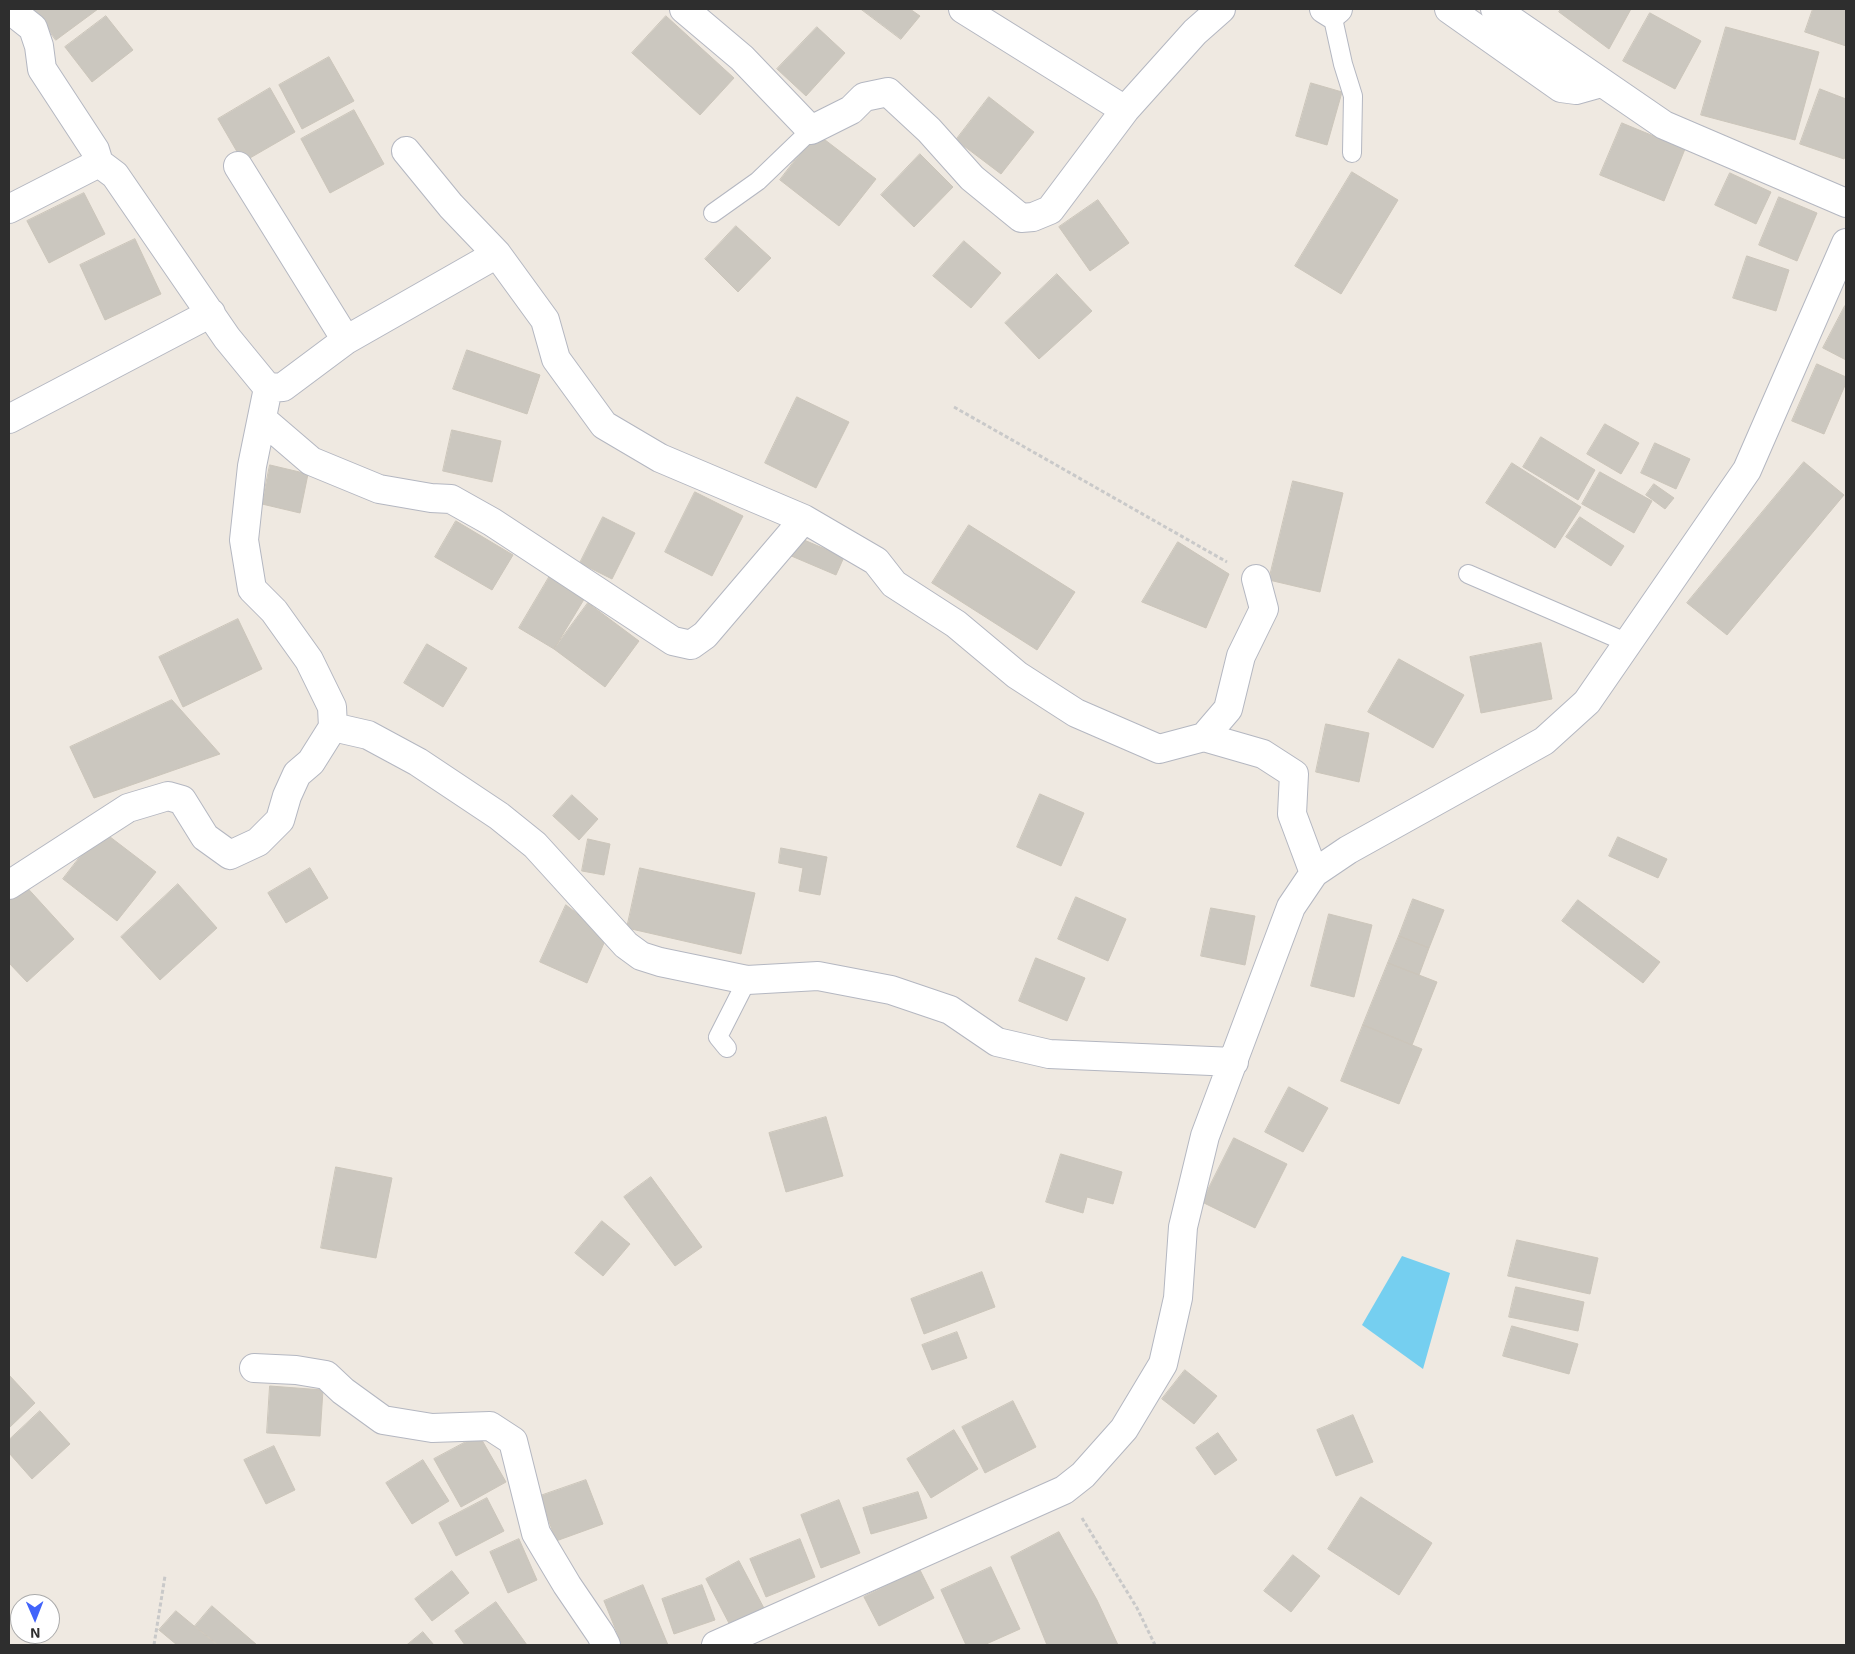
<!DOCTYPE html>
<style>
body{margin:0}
#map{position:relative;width:1855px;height:1654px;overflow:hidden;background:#efe9e1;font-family:"Exo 2",sans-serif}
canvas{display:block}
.frame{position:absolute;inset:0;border:10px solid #2e2e2e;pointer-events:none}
.north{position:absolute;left:10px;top:1594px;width:50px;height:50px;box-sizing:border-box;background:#fff;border:1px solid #ababab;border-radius:50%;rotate:179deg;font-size:14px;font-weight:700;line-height:20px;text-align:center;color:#2e2e2e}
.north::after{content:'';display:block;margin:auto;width:18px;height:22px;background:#4264fb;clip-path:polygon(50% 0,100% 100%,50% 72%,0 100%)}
</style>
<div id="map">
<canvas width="1855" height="1654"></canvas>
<div class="frame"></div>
<div class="north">N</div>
</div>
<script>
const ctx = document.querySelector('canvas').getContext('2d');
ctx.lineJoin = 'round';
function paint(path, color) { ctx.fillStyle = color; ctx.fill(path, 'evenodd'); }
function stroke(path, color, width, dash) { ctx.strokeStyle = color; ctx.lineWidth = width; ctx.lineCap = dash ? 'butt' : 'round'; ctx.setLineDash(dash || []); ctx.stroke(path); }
paint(new Path2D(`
 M1402,1256L1450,1273L1423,1369L1362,1325Z`), '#75cff0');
const building = new Path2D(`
 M33,9H98L56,40Z
 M861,9H910L920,16L901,39Z
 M1561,9H1631L1609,49L1559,12Z
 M1813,9H1846V46L1805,32Z
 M1650,13L1701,41L1675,89L1623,61Z
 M106,16L133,50L92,82L65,47Z
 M666,16L734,78L700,115L632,53Z
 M817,27L845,53L806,96L777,69Z
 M1726,27L1819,52L1795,140L1701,115Z
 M329,57L354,101L302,129L279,85Z
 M1311,83L1342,92L1327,145L1296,136Z
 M270,88L295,132L243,162L218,119Z
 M1820,89L1846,99V154L1844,159L1800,144Z
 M989,97L1034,132L1001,174L956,140Z
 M354,110L384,164L330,193L301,139Z
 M1622,123L1685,149L1664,201L1600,175Z
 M816,133L876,179L839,226L780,180Z
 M920,154L953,187L914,227L881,195Z
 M1352,172L1398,200L1341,294L1295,266Z
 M1730,173L1771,192L1756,224L1715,205Z
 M84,193L105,234L49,263L27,221Z
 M1779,197L1817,213L1797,261L1759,245Z
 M1098,200L1129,243L1090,271L1059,227Z
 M736,226L771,258L738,292L705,259Z
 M135,239L161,294L105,320L80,265Z
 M964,241L1001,273L971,308L933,276Z
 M1747,256L1789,270L1776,311L1733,298Z
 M1057,274L1092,311L1039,359L1005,323Z
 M1845,306L1846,307V360L1823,348Z
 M467,350L540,375L527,414L453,389Z
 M1817,364L1846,377V383L1824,434L1792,421Z
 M797,397L849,422L816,488L765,463Z
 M1605,424L1639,443L1621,474L1587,454Z
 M452,430L501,441L492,482L443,471Z
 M1541,437L1595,470L1578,500L1523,467Z
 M1655,443L1690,459L1676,489L1641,473Z
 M1804,462L1844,495L1727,635L1687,603Z
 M1512,463L1581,507L1555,548L1486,503Z
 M270,465L308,474L300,513L262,504Z
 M1600,472L1652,501L1634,533L1582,504Z
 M1293,481L1343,493L1320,592L1269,580Z
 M1654,484L1674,498L1665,509L1646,495Z
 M695,492L743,516L712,576L665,552Z
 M603,517L635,533L612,579L580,563Z
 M1580,517L1624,546L1611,566L1566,537Z
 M456,521L513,555L492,590L435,557Z
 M969,525L1075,592L1037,650L932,583Z
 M797,537L844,557L836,575L789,555Z
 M1178,542L1229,574L1206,628L1142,602Z
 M551,574L586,596L554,649L519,628Z
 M588,603L639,641L605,687L554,649Z
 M238,619L262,669L183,707L159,657Z
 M1541,643L1552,699L1481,713L1470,657Z
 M427,644L467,668L443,707L404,683Z
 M1399,659L1464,695L1433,748L1368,712Z
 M172,700L220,754L94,798L70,747Z
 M1326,724L1369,733L1359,782L1316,772Z
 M1040,794L1084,813L1061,866L1017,847Z
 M572,795L598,819L579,840L553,816Z
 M101,830L156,872L117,921L63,879Z
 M1618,837L1667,859L1658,878L1609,856Z
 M588,839L610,844L604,875L582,871Z
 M781,848L827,857L820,895L799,891L803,868L779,863Z
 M310,868L328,898L286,923L268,893Z
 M640,868L755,893L741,954L627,928Z
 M22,882L74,939L27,982L9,963V895Z
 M178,884L217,928L160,980L121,937Z
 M1076,897L1126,919L1108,961L1058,939Z
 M1413,899L1444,910L1429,948L1399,936Z
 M1578,900L1660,962L1643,983L1562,921Z
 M566,905L607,936L587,983L540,962Z
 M1211,908L1255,916L1245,965L1201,956Z
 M1329,914L1372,925L1354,997L1311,986Z
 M1399,936L1429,948L1419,975L1388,963Z
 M1036,958L1085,978L1067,1021L1019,1001Z
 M1388,963L1437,982L1412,1045L1363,1025Z
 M1363,1025L1422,1049L1399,1104L1341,1081Z
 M1289,1087L1328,1108L1303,1152L1265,1132Z
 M826,1117L843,1176L786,1192L769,1133Z
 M1234,1138L1287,1164L1255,1228L1202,1202Z
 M1061,1154L1122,1172L1113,1204L1087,1197L1083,1213L1046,1202Z
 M336,1167L392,1178L376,1258L321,1248Z
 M651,1177L702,1247L675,1266L624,1197Z
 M602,1221L630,1244L603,1276L575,1253Z
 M1517,1240L1598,1258L1590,1294L1508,1276Z
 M982,1272L995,1307L924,1334L911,1299Z
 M1516,1287L1584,1302L1578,1331L1509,1317Z
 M1512,1326L1578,1344L1569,1374L1503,1356Z
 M957,1332L967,1358L932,1370L922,1345Z
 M1185,1370L1217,1396L1194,1424L1162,1399Z
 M9,1375L35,1403L9,1428Z
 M270,1386L323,1390L320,1436L267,1433Z
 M1013,1401L1036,1447L985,1473L962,1427Z
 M40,1411L70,1444L32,1479L9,1453V1440Z
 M1353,1415L1373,1462L1336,1476L1317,1430Z
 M954,1430L978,1469L931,1498L907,1459Z
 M1218,1433L1237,1460L1215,1475L1196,1448Z
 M479,1435L506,1482L461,1507L434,1459Z
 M274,1446L295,1490L266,1504L244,1460Z
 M423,1460L449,1501L412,1524L386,1483Z
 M586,1480L603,1524L556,1541L540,1496Z
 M918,1492L927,1518L871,1534L863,1508Z
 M1361,1497L1432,1543L1399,1595L1328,1549Z
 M487,1498L504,1531L456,1556L439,1523Z
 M839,1500L860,1553L821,1568L801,1515Z
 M1059,1532L1097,1600L1118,1645H1047L1011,1557Z
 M519,1539L537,1580L508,1593L490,1552Z
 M800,1539L815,1577L766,1597L750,1559Z
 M1293,1555L1320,1576L1291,1612L1264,1591Z
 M739,1561L766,1612L732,1629L706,1579Z
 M991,1567L1020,1629L984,1645H966L941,1590Z
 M919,1568L934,1598L879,1626L864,1597Z
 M452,1571L469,1593L432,1621L415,1599Z
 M643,1585L668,1645H622L604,1601Z
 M702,1585L715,1620L674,1634L662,1599Z
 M496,1602L527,1645H465L455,1631Z
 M212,1606L257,1645H218L195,1626Z
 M176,1611L217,1645H177L159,1630Z
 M423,1632L434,1645H407Z`);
paint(building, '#cbc7bf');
stroke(building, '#cbc5ba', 1);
const lane = new Path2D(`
 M1332,14L1343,64L1353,96L1352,153
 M713,213L758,181L811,130
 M1468,574L1628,643
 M727,1048L718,1037L747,980`);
const street = new Path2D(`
 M9,9L33,28L39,46L42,69L95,150L99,163L115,175L227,338L268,388
 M684,9L742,58L811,130L851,110L864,97L888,92L929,130L972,178L1021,218L1033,217L1050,210L1125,110L1195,32L1221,9
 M963,9L1125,110
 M1324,9L1332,14L1338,9
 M1449,9L1561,88L1576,90L1601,83
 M1495,9L1664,125L1846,203
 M406,151L451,206L497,254L545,320L556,359L604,425L660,458L804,519L876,561L894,584L956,624L1017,675L1076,713L1159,749L1204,737L1263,754L1294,774L1292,814L1314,873
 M238,166L346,340
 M9,209L99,163
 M9,419L211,313
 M262,419L311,461L379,489L431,498L451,499L492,522L673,641L691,645L705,635L804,519
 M333,727L368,735L418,762L499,816L535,845L626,945L641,956L660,962L747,980L818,976L891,990L950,1010L997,1042L1049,1054L1234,1062
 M1204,737L1228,709L1241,656L1264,609L1256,579
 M9,885L128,808L168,796L182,800L205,837L230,855L258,842L280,820L287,796L297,774L311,762L333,727L332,707L309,660L274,611L252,589L244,540L252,466L268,388L283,387L346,340L497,254
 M254,1368L296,1370L326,1375L343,1391L383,1420L432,1428L490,1426L513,1441L536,1533L567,1585L601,1635L606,1645
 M716,1645L1064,1490L1083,1475L1124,1429L1163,1364L1178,1298L1183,1227L1205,1136L1291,907L1314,873L1348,850L1544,741L1587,702L1747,470L1846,243`);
stroke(lane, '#b4b7c1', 20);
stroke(street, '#b4b7c1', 30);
stroke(new Path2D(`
 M954,407L1227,562
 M1082,1518L1137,1608L1155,1645
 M154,1645L165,1576`), '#c9c9c9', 3, [4, 2.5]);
stroke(lane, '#fff', 18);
stroke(street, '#fff', 28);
</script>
